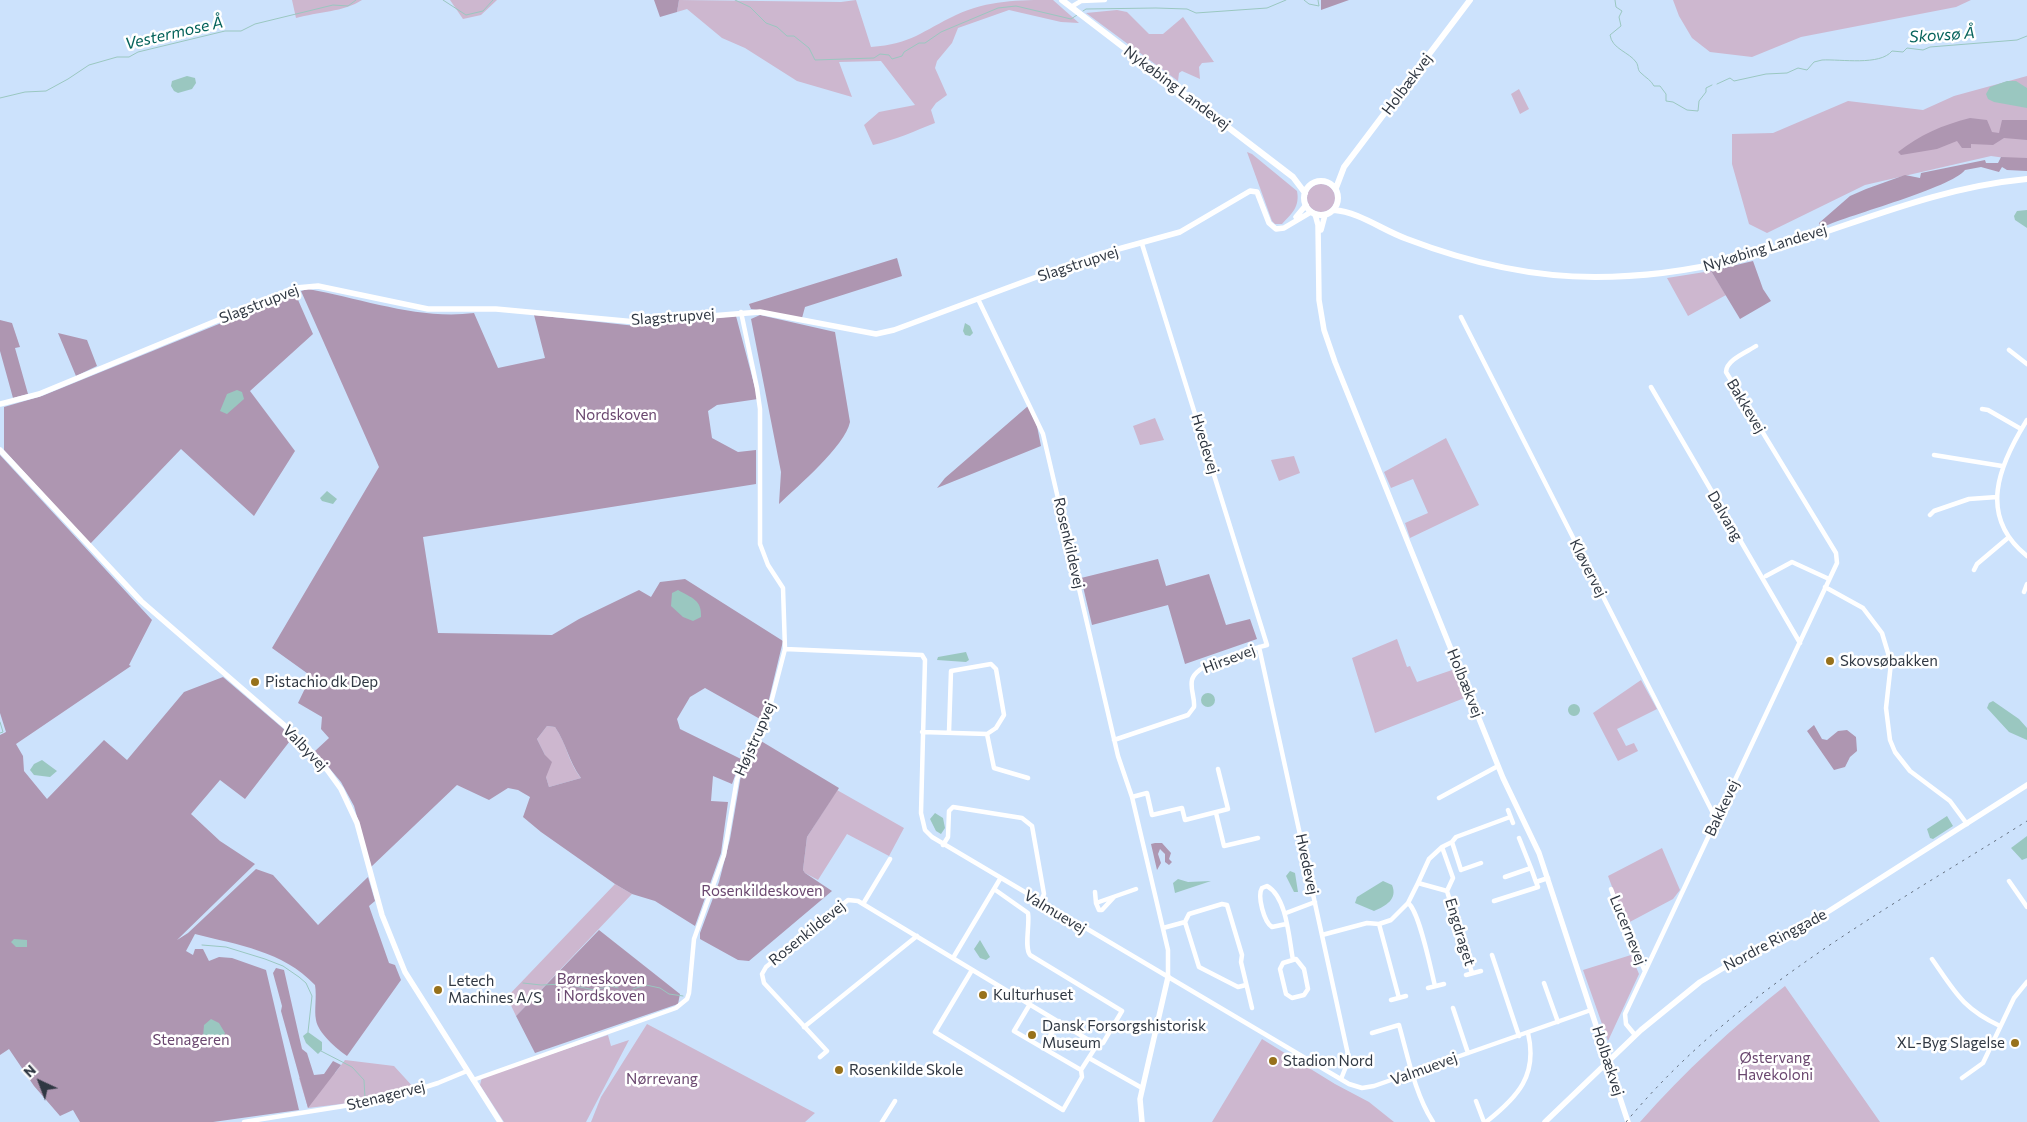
<!DOCTYPE html>
<meta charset="utf-8">
<style>
body{margin:0}
#map{position:relative;width:2027px;height:1122px;overflow:hidden;background:#cce2fc;font-family:Commissioner,sans-serif}
canvas{display:block}
.north{position:absolute;left:15px;top:1057px;width:50px;height:50px;-webkit-text-stroke:4px #fff;paint-order:stroke;rotate:317deg;font-size:14px;font-weight:700;line-height:20px;text-align:center;color:#303843}
.north::after{content:'';display:block;margin:auto;width:18px;height:22px;background:#303843;clip-path:polygon(50% 0,100% 100%,50% 72%,0 100%)}
</style>
<div id="map">
<canvas width="2027" height="1122"></canvas>
<div class="north">N</div>
</div>
<script>
const ctx = document.querySelector('canvas').getContext('2d');
ctx.lineJoin = 'round';
function paint(path, color) { ctx.fillStyle = color; ctx.fill(path, 'evenodd'); }
function stroke(path, color, width, dash) { ctx.strokeStyle = color; ctx.lineWidth = width; ctx.lineCap = dash ? 'butt' : 'round'; ctx.setLineDash(dash || []); ctx.stroke(path); }
function label(font, color, halo, rows, align = 'center') {
  ctx.font = font + ' Commissioner,sans-serif'; ctx.lineWidth = 5; ctx.setLineDash([]); ctx.textBaseline = 'middle'; ctx.strokeStyle = halo; ctx.fillStyle = color; for (const [text, x, y, turn = 0] of rows) {
    ctx.save(); ctx.translate(x, y); ctx.rotate((+turn || 0) * Math.PI / 180); ctx.textAlign = isNaN(turn) ? turn : align; if (halo) ctx.strokeText(text, 0, 0); ctx.fillText(text, 0, 0); ctx.restore();
  }
}
paint(new Path2D(`
 M292,0H362C344,12 317,12 296,18Z
 M450,0H497L481,15L463,19Z
 M679,0L841,2L856,0L871,47C912,44 922,31 956,15C989,0 1018,0 1053,0L1079,23L1061,22L1009,10L958,28L952,43L937,61L935,68L947,95L936,103L931,110L935,123C915,131 895,140 873,145L864,125L879,112L915,105L881,61L839,62L852,97L797,81L745,48L722,38L687,9L677,12Z
 M1673,0H1971L1956,7L1801,37L1752,57L1710,52L1692,38L1679,16Z
 M1117,10L1127,12L1149,34H1163L1183,17L1214,62L1202,63L1199,67L1200,79L1182,71L1179,73L1178,81L1086,13Z
 M2027,76V161L1991,156L1865,185L1767,233L1749,224L1732,164V134L1773,133L1848,101L1923,110L1954,96Z
 M1519,89L1529,109L1520,114L1511,94Z
 M1247,152L1252,154L1297,191C1300,207 1292,213 1282,224H1275L1272,221Z
 M1307 198a14 14 0 1 1 28 0a14 14 0 1 1-28 0Z
 M1711,271L1726,295L1688,316L1667,278Z
 M1155,418L1164,440L1140,445L1133,426Z
 M1446,438L1479,505L1410,538L1405,523L1428,513L1413,479L1391,488L1384,472Z
 M1294,456L1300,473L1279,481L1271,460Z
 M1397,639L1407,667L1410,666L1417,682L1455,669L1467,697L1375,733L1352,658Z
 M1641,680L1657,709L1617,729L1626,746L1634,743L1638,751L1618,761L1593,713Z
 M547,726L555,727C568,746 567,760 581,778L549,787L546,777L545,755L537,739Z
 M837,790L904,828L889,856L847,834L818,880L805,873L803,870L807,837Z
 M1662,848L1680,890L1673,899L1626,924L1608,876Z
 M615,884L632,894L516,1016L507,997Z
 M1631,955L1639,974L1608,1041L1583,970Z
 M1785,986L1880,1122H1640C1684,1072 1733,1027 1785,986Z
 M647,1024L815,1113L805,1122H591L601,1097Z
 M608,1035L611,1046L629,1040L586,1122H504L480,1085L482,1077Z
 M1262,1039L1335,1084L1369,1102L1394,1122H1212Z
 M345,1060L394,1066L415,1089L365,1101L308,1108L299,1078L335,1073Z`), '#cdb7cf');
paint(new Path2D(`
 M654,0H679L677,12L660,17Z
 M1321,0H1349L1321,10Z
 M1970,118L1987,120L1992,132L1999,133L2002,120H2027V140L2004,138L1993,145L1971,144V148H1962L1957,141L1937,149L1901,155L1898,152C1920,135 1942,125 1970,118Z
 M2001,157L2027,158V171L2007,170L2002,167L1999,172L1981,167L1965,170C1951,188 1851,214 1823,227L1820,226L1819,223L1850,196L1866,189L1905,175L1920,178L1921,173L1985,160L1986,163H1998Z
 M897,258L902,276L805,307L802,318L751,309L749,304Z
 M1753,261L1763,289L1771,301L1740,319L1711,271Z
 M308,289C363,299 419,320 474,313L498,368L545,358L534,315L636,326L736,316L758,399L717,405L708,411L712,438L738,452L756,450V484L423,537L438,633L552,635L579,619L639,590L651,597L660,582L685,579L783,641L765,716L760,719L705,688L690,697L677,719L680,729L741,759L732,784L713,776L711,801L728,802L721,853L695,926L655,901L632,894L615,884L541,832L523,817L530,797L518,790L508,788L489,800L457,785L371,867L354,806L341,782L315,751L329,738L321,729L322,717L298,703L311,676L272,648L379,467L301,291ZM547,726L555,727C567,745 568,760 581,778L549,787L546,777L552,762L545,755L537,739Z
 M295,293L313,334L250,391L295,451L254,516L181,449L90,544L4,450V407L42,396Z
 M760,315L835,332L850,422C845,446 798,486 779,504L781,472L751,319Z
 M0,320L12,323L20,347L15,348L28,394L13,398L0,351Z
 M58,333L87,340L97,366L76,376Z
 M1028,406L1037,426L1041,446L937,488L945,478Z
 M0,455L152,620L129,665L131,666L16,744L23,756L24,771L47,799L104,740L127,760L184,692L223,677L293,737L245,799L220,780L191,814L220,841L255,864L177,940L188,933L256,869L273,875L318,925L368,877L375,901L369,906L389,963L395,965L401,980L347,1056C337,1049 318,1033 316,1020C314,1010 317,997 315,985C283,951 238,945 195,934L186,951L193,955L195,949H203L209,961L219,957L232,958L266,970L299,1110L213,1122H80L73,1110L60,1116L34,1086L9,1049L0,1055V735L6,732L0,713Z
 M1158,559L1166,586L1209,574L1226,625L1250,619L1257,639L1185,664L1168,605L1092,625L1081,578Z
 M1814,725L1822,739L1827,740L1838,731L1847,730L1856,737L1857,751L1850,757L1845,767L1834,770L1807,731Z
 M761,741L839,788L807,837L803,870L805,873L832,891L749,961L738,960L700,939V933L719,882L730,839L741,775Z
 M1155,843H1162L1171,853L1169,859L1172,862L1169,865L1165,862V854L1160,849L1158,854L1161,863L1157,870L1151,844Z
 M599,930L680,994L678,1004L535,1053L516,1016Z
 M276,968L284,970L302,1049L307,1053L314,1075L324,1074L333,1061L341,1065L308,1108L281,1011L282,1006L273,973Z`), '#ae96b1');
paint(new Path2D(`
 M187,76L195,78L196,83L192,89L178,93L174,91L171,86L172,81Z
 M2007,81H2016L2027,88V108L1994,102L1988,99L1986,94L1990,87Z
 M2027,210V228L2015,220L2014,216L2017,211Z
 M965,323L970,326L973,333L970,336L965,335L963,331Z
 M237,390L242,392L244,399L227,414L220,411L227,394Z
 M327,491L337,499L333,504L322,501L320,498Z
 M678,590C692,598 702,600 701,617L693,621L683,617L671,606L672,593Z
 M966,652L969,660L966,662L937,660L938,657Z
 M1201 700a7 7 0 1 1 14 0a7 7 0 1 1-14 0Z
 M1993,701L2019,719L2027,728V740L2009,732L1987,708L1989,703Z
 M1568 710a6 6 0 1 1 12 0a6 6 0 1 1-12 0Z
 M42,760L57,771L50,777L34,775L30,770L34,764Z
 M935,813L943,818L945,828L941,834L936,831L930,819Z
 M1947,816L1953,826L1933,839L1930,838L1927,829Z
 M2027,836V858L2022,860L2011,848Z
 M1290,871L1295,873L1298,892H1294L1286,876Z
 M1178,879L1188,882L1211,881L1175,893L1173,883Z
 M1383,881L1392,885C1398,899 1386,906 1374,911L1355,903L1357,897Z
 M14,939L27,940V947H16L11,942Z
 M980,940L990,957L986,960L980,958L974,949Z
 M211,1019L219,1023L225,1033L221,1042L215,1045L208,1043L203,1037L204,1025Z
 M308,1032L322,1042V1050L318,1054L306,1043L303,1036Z`), '#9ac7c0');
stroke(new Path2D(`
 M443,0L466,15L483,11L493,0
 M735,0L750,7L766,23L777,27L787,36H794L809,48L815,60L874,58L880,54L889,55L892,59L902,56L904,52L919,43H925L941,32L998,8L1016,6L1071,19L1077,15
 M1304,0L1309,4L1319,6L1318,0
 M1615,0L1616,7L1622,11L1619,17L1621,26L1610,35C1612,49 1629,52 1636,62C1639,66 1637,70 1641,73C1646,78 1651,80 1654,86H1660L1666,94V101L1673,102L1687,110L1698,111L1699,101L1706,92V88L1712,85
 M1083,11L1086,9L1156,8L1187,9L1196,13L1267,8L1286,0
 M1717,84L1730,78L1734,81L1766,74L1787,73L1798,68L1807,70L1814,62L1822,60C1841,59 1880,66 1892,51L1903,52L1907,48L1923,50L1930,47L2017,40L2027,36
 M0,98L25,92L46,91L68,79L89,65L117,57H129L138,52L225,31H241L255,24L333,5L348,6L356,0
 M0,722L3,732L0,733
 M202,945L226,947L265,959L283,966L299,977L306,983L312,996L308,1032
 M523,983L541,985L566,984L594,990L611,986L618,988
 M633,989L646,985L660,988L669,994L683,996
 M321,1051L352,1067L364,1080L365,1098`), '#9ac7c0', 1);
stroke(new Path2D(`
 M1071,7L1081,1L1105,0
 M978,299L1043,434L1118,756L1132,797L1168,950V977
 M1461,317L1716,819
 M2009,350L2027,364
 M1651,387L1800,643
 M1982,409L1988,410L2021,429
 M2027,420C1999,465 1977,516 2027,556
 M1934,455L2002,466
 M1930,515L1934,511L1969,499L1997,497
 M1974,570L1977,564L2009,537
 M1766,576L1792,562L1829,579
 M1825,587L1863,608L1882,633L1891,663L1886,708L1890,740L1895,752L1910,771L1950,801L1967,824
 M2024,592L2027,584
 M1259,647L1349,1059L1341,1079
 M785,649L922,655L925,660L921,813L925,830L932,837L1349,1084L1362,1088L1374,1086L1591,1010
 M922,732L987,734L994,768L1028,778
 M949,732L951,671L991,664L996,669L1004,715L996,728L987,734
 M1114,740L1188,715L1194,707C1195,698 1190,689 1192,680C1196,662 1249,650 1267,645L1142,244
 M1132,797L1147,793L1152,815L1182,808L1185,820L1228,809L1218,769
 M1439,798L1498,766
 M1508,810L1513,823
 M1216,813L1224,846L1258,838
 M1519,838L1531,868
 M1452,842L1461,870L1481,863
 M943,845L948,837L949,811L953,807L1022,818L1032,826L1044,894L1040,903
 M1442,847L1452,842L1456,837L1510,817
 M1505,877L1531,868L1536,882L1548,878
 M2009,881L2027,907
 M994,889L1028,913C1030,925 1024,947 1030,955L1122,1011L1103,1043L1097,1045
 M1611,889L1628,935L1645,971
 M1447,891L1472,973
 M1095,892L1096,903L1136,889
 M1494,901L1538,887L1536,882
 M1096,903L1099,910H1102L1114,897
 M1408,903C1419,910 1431,970 1435,986
 M863,904L890,859
 M1286,913L1315,902
 M1185,922L1199,967L1238,987L1246,985
 M1286,924L1272,927C1264,922 1257,896 1262,888L1267,886C1287,897 1289,939 1293,960
 M1379,924L1399,998
 M1163,928L1185,922L1189,914L1222,904L1227,905L1242,955L1241,962L1252,1008
 M1322,935L1367,923L1379,924L1391,920L1408,903L1418,883L1447,891L1453,878L1442,847L1429,859L1418,883
 M1492,955L1519,1036
 M953,958L1000,879
 M1296,959L1304,969L1308,989L1304,995L1292,998L1286,994L1280,969L1283,963Z
 M1932,959C1955,992 1962,1008 2000,1026
 M972,970L935,1032L1063,1110L1082,1077L1081,1070
 M1466,975L1481,971
 M1544,983L1558,1022
 M1428,988L1444,984
 M1391,1000L1406,996
 M1453,1008L1468,1053
 M804,1027L917,936
 M1372,1033L1399,1025C1408,1057 1415,1094 1433,1122
 M1635,1035L1626,1024L1625,1014L1837,563L1836,553L1726,372C1726,360 1747,352 1756,346
 M1043,1048L1059,1021
 M820,1057L827,1051L764,983L762,974L766,967L848,900L858,901L1097,1045L1081,1070L1014,1031L1030,1004
 M1089,1058L1142,1088
 M1962,1078L1983,1063L2014,998L2027,982
 M473,1080L676,1008L687,999L689,993L694,939L724,855L737,779L767,718L785,649L783,588L768,565L760,544V409L757,388L741,312
 M1476,1101L1484,1122
 M244,1122L388,1099L438,1083L467,1071
 M882,1122L895,1101
 M1486,1122C1518,1097 1538,1075 1528,1033`), '#fff', 4.5);
stroke(new Path2D(`
 M1315,214L1318,225L1319,300L1324,330L1335,362L1503,778L1539,853L1628,1122
 M1296,217L1306,205
 M1321,230L1325,215
 M0,404L39,394L296,288L318,286L428,309H496L636,322L760,312L876,334L894,330L1093,256L1180,232L1250,191L1257,192L1269,223L1276,229L1284,228L1311,212
 M0,450L141,601L299,738L328,771L341,789L357,823L382,915L405,972L500,1122
 M1142,1122L1140,1099L1168,977
 M1545,1122L1641,1030L1700,982L1735,961L1807,925L2027,785`), '#fff', 5.5);
stroke(new Path2D(`
 M1062,0L1293,177L1305,193
 M1304 198a17 17 0 1 1 34 0a17 17 0 1 1-34 0Z
 M1336,188L1344,167L1470,0
 M1334,210C1359,212 1384,231 1407,239C1467,262 1530,277 1595,277C1642,277 1688,271 1733,260C1834,235 1921,189 2027,179`), '#fff', 6);
stroke(new Path2D(`
 M1626,1122C1736,990 1884,911 2027,821`), '#657181', 1, [2.5, 5]);
for (const [x, y, r, color] of [
 [1830,661,5,"#97711b"],
 [255,682,5,"#97711b"],
 [438,990,5,"#97711b"],
 [983,995,5,"#97711b"],
 [1032,1035,5,"#97711b"],
 [2015,1043,5,"#97711b"],
 [1273,1061,5,"#97711b"],
 [839,1070,5,"#97711b"]
]) { const dot = new Path2D(); dot.arc(x, y, r, 0, 2 * Math.PI); ctx.fillStyle = color; ctx.fill(dot); stroke(dot, '#fff', 2); }
label('15px', '#303843', '#fff', [
 ["Holbækvej",1407,84,-53],
 ["Nykøbing Landevej",1177,88,37],
 ["Nykøbing Landevej",1765,248,-17],
 ["Slagstrupvej",1078,264,-18],
 ["Slagstrupvej",259,304,-21],
 ["Slagstrupvej",673,317,-4],
 ["Bakkevej",1746,406,59],
 ["Hvedevej",1205,444,73],
 ["Dalvang",1725,516,60],
 ["Rosenkildevej",1069,543,77],
 ["Kløvervej",1588,568,63],
 ["Hirsevej",1229,659,-21],
 ["Holbækvej",1465,683,68],
 ["Højstrupvej",755,739,-66],
 ["Valbyvej",305,748,46],
 ["Bakkevej",1722,808,-65],
 ["Hvedevej",1307,864,78],
 ["Valmuevej",1055,912,31],
 ["Lucernevej",1628,930,68],
 ["Engdraget",1460,932,73],
 ["Rosenkildevej",807,933,-39],
 ["Nordre Ringgade",1775,940,-28],
 ["Holbækvej",1608,1061,72],
 ["Valmuevej",1424,1069,-20],
 ["Stenagervej",386,1096,-14]
]);
label('15px', '#6a476f', '#fff', [
 ["Nordskoven",616,415],
 ["Rosenkildeskoven",762,891],
 ["Børneskoven",601,979],
 ["i Nordskoven",601,996],
 ["Stenageren",191,1040],
 ["Østervang",1775,1058],
 ["Havekoloni",1775,1075],
 ["Nørrevang",662,1079]
]);
label('15px', '#303843', '#fff', [
 ["Skovsøbakken",1840,661],
 ["Pistachio dk Dep",265,682],
 ["Letech",448,981],
 ["Machines A/S",448,998],
 ["Kulturhuset",993,995],
 ["Dansk Forsorgshistorisk",1042,1026],
 ["Museum",1042,1043],
 ["XL-Byg Slagelse",2005,1043,"right"],
 ["Stadion Nord",1283,1061],
 ["Rosenkilde Skole",849,1070]
], 'left');
label('italic 16px', '#05635b', '#fff', [
 ["Vestermose Å",174,33,-13],
 ["Skovsø Å",1942,35,-4]
]);
</script>
